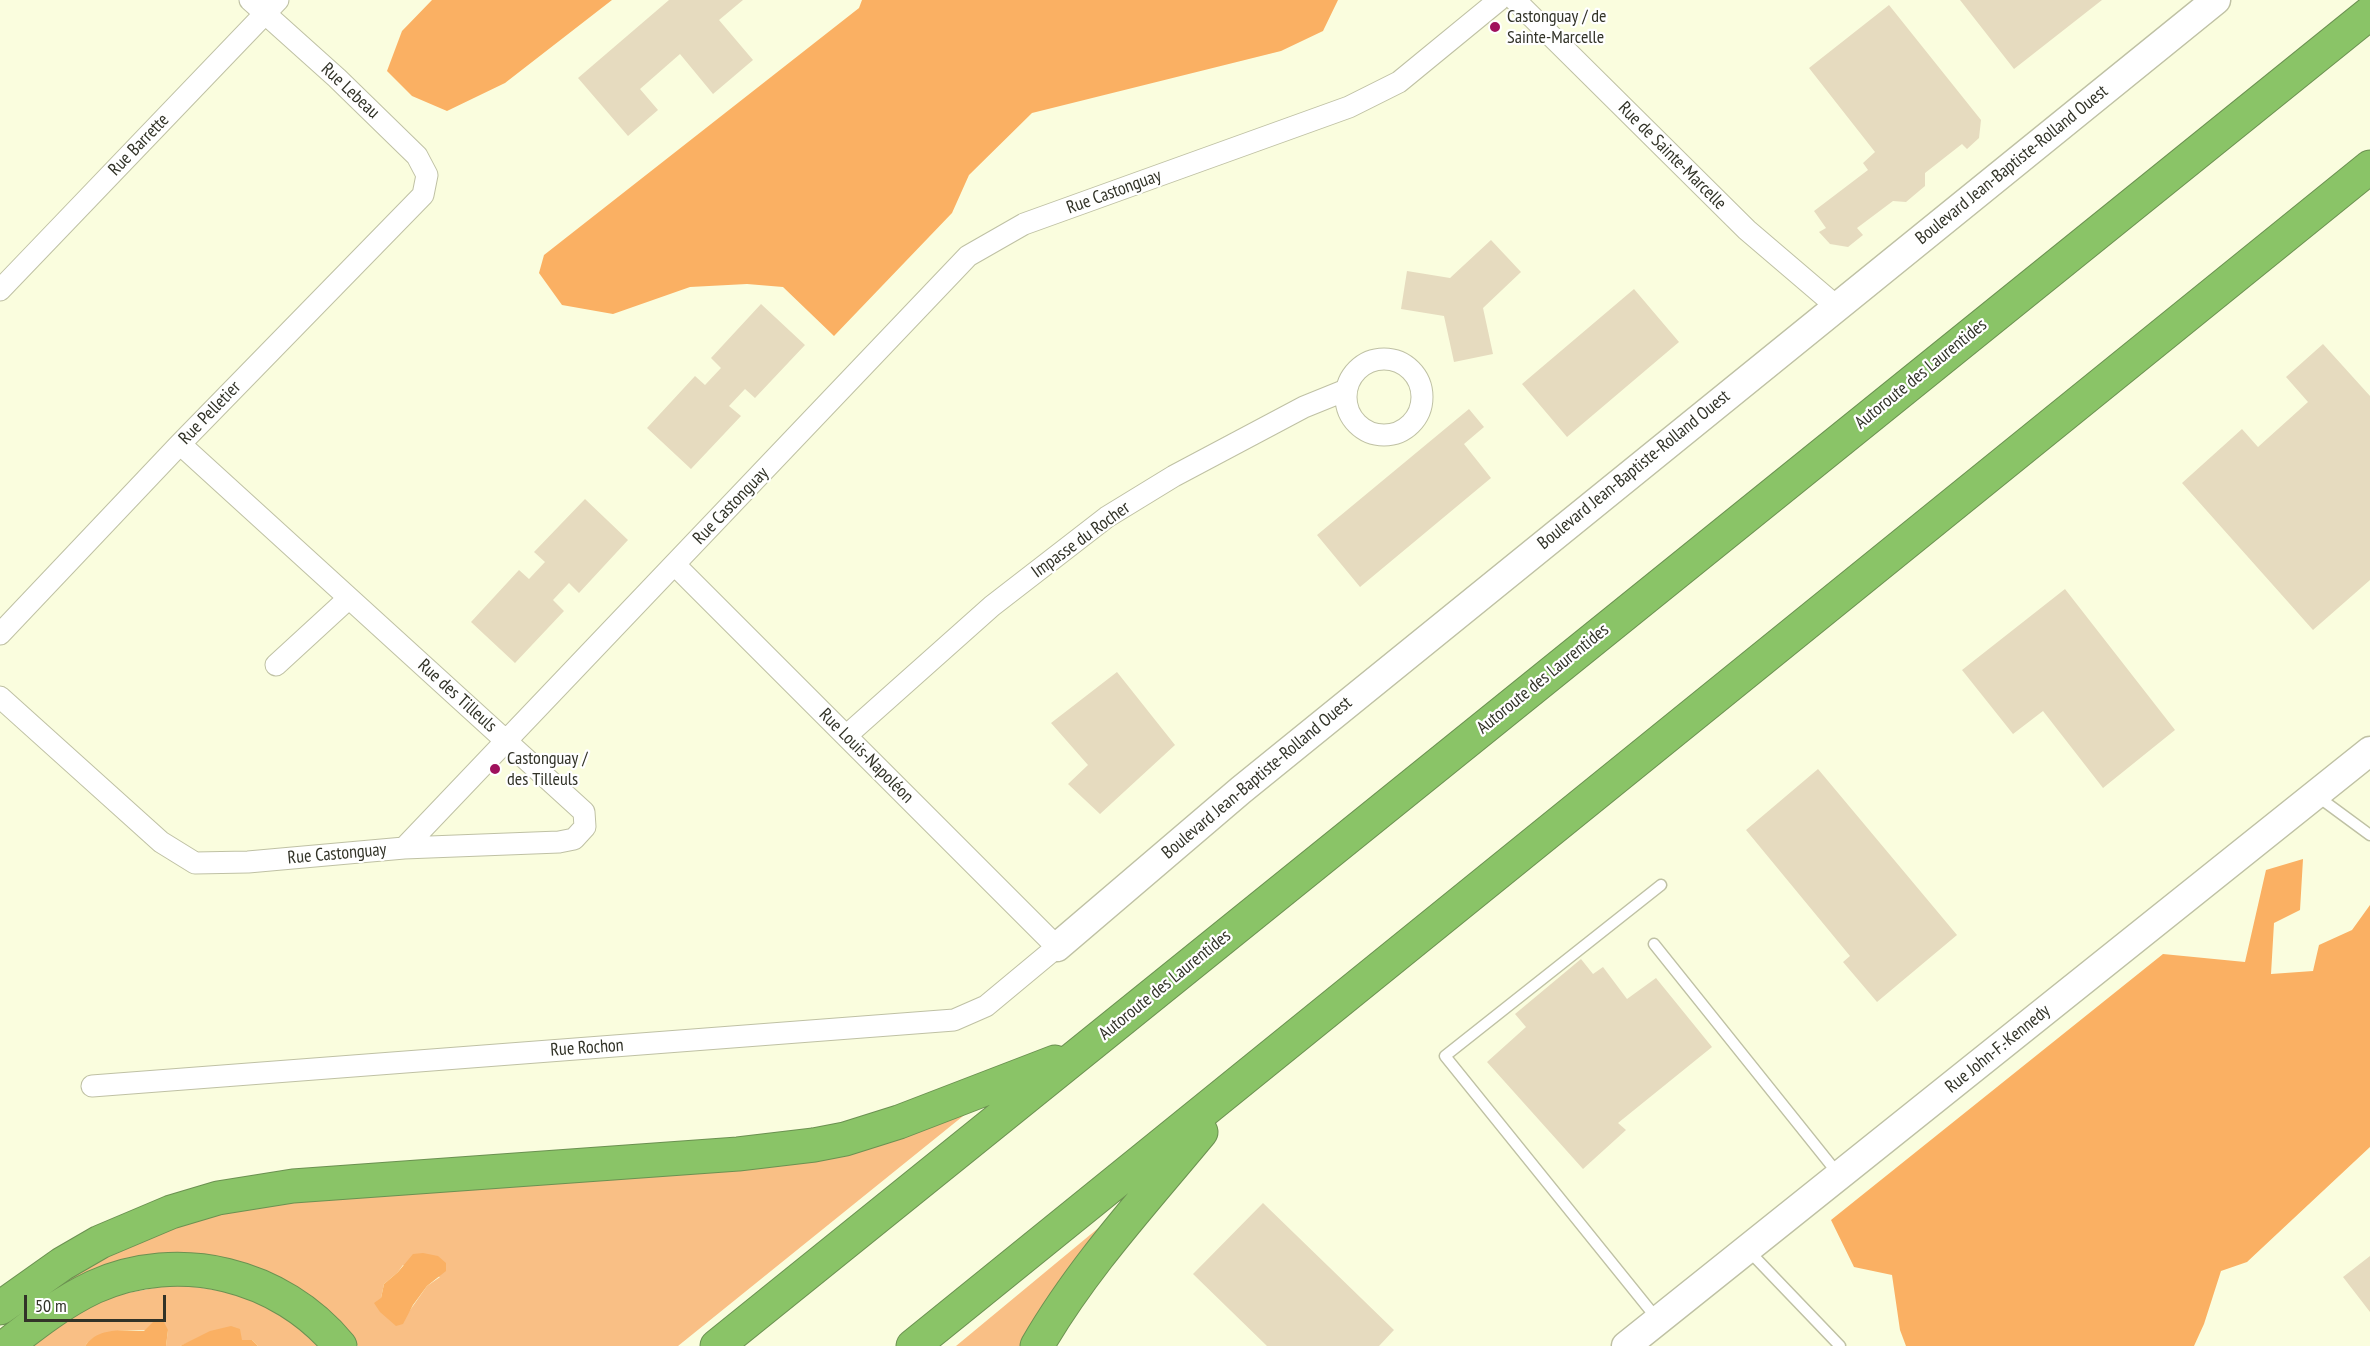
<!DOCTYPE html>
<meta charset="utf-8">
<style>
body{margin:0}
#map{position:relative;width:2370px;height:1346px;overflow:hidden;background:#fafdde;font-family:"PT Sans Narrow",sans-serif}
canvas{display:block}
.scale{position:absolute;left:24px;top:1295px;width:142px;height:27px;box-sizing:border-box;border:3px solid #323328;border-top:0;padding-left:8px;font-size:18px;line-height:21px;white-space:nowrap;color:#323328;-webkit-text-stroke:4px #fff;paint-order:stroke}
</style>
<div id="map">
<canvas width="2370" height="1346"></canvas>
<div class="scale">50 m</div>
</div>
<script>
const ctx = document.querySelector('canvas').getContext('2d');
ctx.lineJoin = 'round';
function paint(path, color) { ctx.fillStyle = color; ctx.fill(path, 'evenodd'); }
function stroke(path, color, width, dash) { ctx.strokeStyle = color; ctx.lineWidth = width; ctx.lineCap = dash ? 'butt' : 'round'; ctx.setLineDash(dash || []); ctx.stroke(path); }
function label(font, color, halo, rows, align = 'center') {
  ctx.font = font + ' "PT Sans Narrow",sans-serif'; ctx.lineWidth = 4.5; ctx.setLineDash([]); ctx.textBaseline = 'middle'; ctx.strokeStyle = halo; ctx.fillStyle = color; for (const [text, x, y, turn = 0] of rows) {
    ctx.save(); ctx.translate(x, y); ctx.rotate((+turn || 0) * Math.PI / 180); ctx.textAlign = isNaN(turn) ? turn : align; if (halo) ctx.strokeText(text, 0, 0); ctx.fillText(text, 0, 0); ctx.restore();
  }
}
paint(new Path2D(`
 M978,1104L678,1346H358L318,1302L297,1287L273,1274L220,1258L0,1339V1329C28,1307 55,1283 85,1266C144,1233 212,1215 277,1201L730,1170ZM403,1265L440,1277L427,1286L408,1313L381,1298L384,1284L398,1272Z
 M1131,1201L1046,1303L1020,1346H956Z
 M170,1285C223,1287 283,1303 318,1346H258L252,1340H195L180,1346H166L168,1330C143,1332 100,1324 85,1346H28L93,1305L117,1295Z`), '#f9bf85');
paint(new Path2D(`
 M432,0H612L505,83L447,111L412,96L387,71L402,31Z
 M862,0H1338L1323,31L1281,51L1032,113L969,175L952,213L834,336L783,287L747,284L690,287L613,314L562,305L539,273L544,255L859,8Z
 M2303,859L2300,910L2274,923L2271,974L2313,971L2319,945L2352,930L2370,905V1147L2247,1262L2221,1271L2204,1324L2194,1346H1906L1900,1330L1892,1275L1854,1267L1831,1220L2163,954L2245,962L2266,870Z
 M423,1253L438,1256L446,1263V1271L427,1286L413,1305L403,1324L396,1326L380,1312L374,1303L381,1298L384,1284L398,1272L413,1254Z
 M156,1319L163,1320L168,1330L166,1346H85C99,1326 123,1331 144,1331Z
 M231,1326L240,1329L242,1340H252L258,1346H180L210,1331Z`), '#fab063');
paint(new Path2D(`
 M669,0H743L719,20L753,60L713,94L680,54L640,89L658,110L628,136L578,78Z
 M1960,0H2102L2014,69Z
 M1889,5L1981,120L1979,138L1967,149L1962,144L1925,173V186L1906,202L1893,201L1857,228L1863,235L1848,247L1830,244L1819,232L1826,228L1814,211L1868,170L1863,163L1875,152L1809,68Z
 M1491,240L1521,272L1483,308L1493,354L1454,362L1444,316L1401,309L1407,271L1450,278Z
 M1634,289L1679,342L1567,437L1522,384Z
 M761,304L805,345L755,398L745,389L729,406L741,416L691,469L647,428L695,376L705,385L721,368L711,358Z
 M2323,344L2370,396V580L2313,630L2182,483L2242,429L2258,447L2308,402L2286,377Z
 M1469,409L1484,427L1464,444L1491,478L1360,587L1317,535Z
 M585,499L628,540L579,593L569,583L553,600L564,611L515,663L471,622L519,570L529,579L545,562L534,552Z
 M2065,589L2175,730L2103,788L2043,711L2013,734L1962,670Z
 M1117,672L1175,745L1100,814L1068,784L1088,765L1051,723Z
 M1818,769L1957,935L1877,1002L1843,962L1850,956L1746,830Z
 M1581,959L1593,974L1603,967L1627,999L1656,978L1712,1047L1618,1123L1626,1130L1583,1169L1487,1062L1526,1027L1515,1014Z
 M1263,1203L1394,1330L1379,1346H1267L1193,1274Z
 M2370,1256V1312L2343,1277Z`), '#e6dbbf');
const lane = new Path2D(`
 M2317,796L2370,835
 M1654,944L1839,1175
 M1747,1249L1840,1346
 M1658,1320L1445,1056L1661,885`);
const street = new Path2D(`
 M1515,0L1747,230L1836,306
 M0,290L278,0
 M1346 397a38 38 0 1 1 76 0a38 38 0 1 1-76 0Z
 M180,444L584,812L585,827L574,839L559,842L404,848
 M0,634L180,444L423,195L427,175L417,156L337,78L250,0
 M276,665L349,598
 M0,697L161,842L195,863L248,862L404,848L968,256L1024,224L1349,107L1399,82L1499,0
 M846,736L992,606L1107,517L1174,476L1304,407L1346,390
 M92,1086L954,1020L986,1006L1057,947L675,565`);
const secondary = new Path2D(`
 M1057,947L1241,790L2216,0
 M1626,1346L2370,751`);
const highway = new Path2D(`
 M0,1308L62,1264L100,1242L171,1212L218,1198L293,1186L738,1154L814,1145L845,1139L899,1122L1055,1062
 M6,1346C34,1324 62,1302 94,1287C179,1249 281,1274 340,1346
 M717,1346L2370,13
 M913,1346L2370,167
 M1037,1346C1082,1268 1144,1201 1201,1132`);
stroke(lane, '#bfc1a4', 13);
stroke(street, '#bfc1a4', 23);
stroke(secondary, '#bfc1a4', 31);
stroke(highway, '#6b9151', 35);
stroke(lane, '#fff', 10);
stroke(street, '#fff', 21);
stroke(secondary, '#fff', 28);
stroke(highway, '#8ac467', 33);
for (const [x, y, r, color] of [
 [1495,27,6,"#9f115c"],
 [495,769,6,"#9f115c"]
]) { const dot = new Path2D(); dot.arc(x, y, r, 0, 2 * Math.PI); ctx.fillStyle = color; ctx.fill(dot); stroke(dot, '#fff', 2); }
label('18px', '#323328', '#fff', [
 ["Castonguay / de",1507,17],
 ["Sainte-Marcelle",1507,38],
 ["Castonguay /",507,759],
 ["des Tilleuls",507,780]
], 'left');
label('18px', '#323328', '#fff', [
 ["Rue Lebeau",350,91,43],
 ["Rue Barrette",139,145,-46],
 ["Rue de Sainte-Marcelle",1672,156,45],
 ["Boulevard Jean-Baptiste-Rolland Ouest",2012,165,-39],
 ["Rue Castonguay",1114,192,-20],
 ["Autoroute des Laurentides",1921,374,-39],
 ["Rue Pelletier",210,413,-46],
 ["Boulevard Jean-Baptiste-Rolland Ouest",1634,470,-39],
 ["Rue Castonguay",731,506,-46],
 ["Impasse du Rocher",1081,540,-36],
 ["Autoroute des Laurentides",1543,679,-39],
 ["Rue des Tilleuls",457,696,42],
 ["Rue Louis-Napoléon",866,756,45],
 ["Boulevard Jean-Baptiste-Rolland Ouest",1257,778,-40],
 ["Rue Castonguay",337,854,-5],
 ["Autoroute des Laurentides",1165,985,-39],
 ["Rue Rochon",587,1048,-4],
 ["Rue John-F.-Kennedy",1998,1049,-39]
]);
</script>
